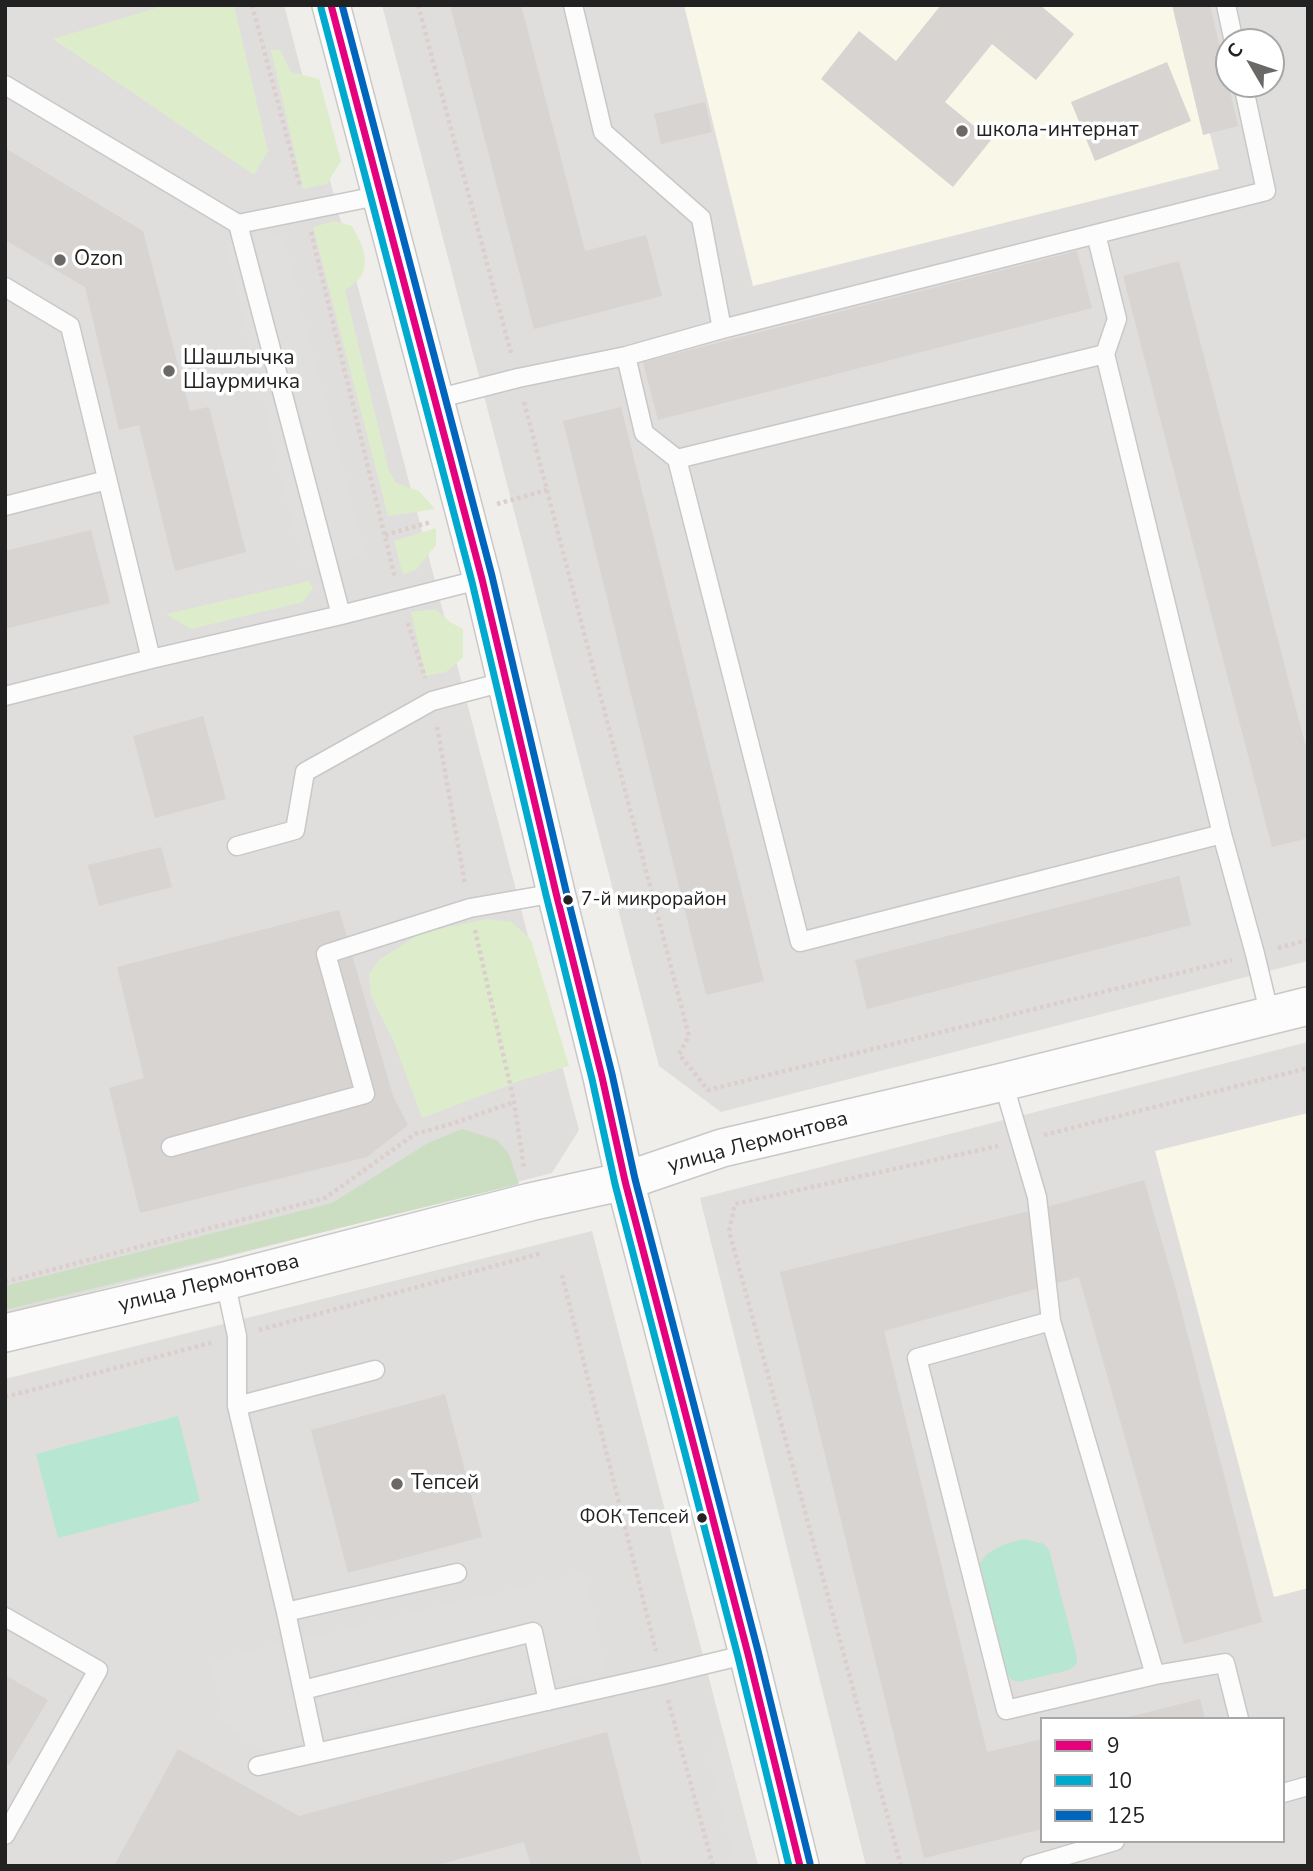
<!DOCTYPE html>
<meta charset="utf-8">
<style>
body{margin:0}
#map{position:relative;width:1313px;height:1871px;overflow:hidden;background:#f0eeeb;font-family:"Nunito Sans",sans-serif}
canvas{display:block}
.frame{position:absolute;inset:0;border:7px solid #222;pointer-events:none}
.legend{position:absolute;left:1040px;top:1717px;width:245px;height:126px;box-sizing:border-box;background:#fff;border:2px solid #a7a7a7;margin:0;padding:9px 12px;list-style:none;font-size:21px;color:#222}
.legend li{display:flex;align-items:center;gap:14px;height:35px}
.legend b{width:35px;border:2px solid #a7a7a7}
.north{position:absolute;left:1215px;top:28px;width:70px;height:70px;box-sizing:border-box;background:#fff;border:2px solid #a7a7a7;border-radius:50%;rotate:309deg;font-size:19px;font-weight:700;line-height:28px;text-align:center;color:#222}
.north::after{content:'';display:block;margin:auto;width:24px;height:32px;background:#6a6968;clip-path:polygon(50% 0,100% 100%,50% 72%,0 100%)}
</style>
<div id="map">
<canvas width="1313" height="1871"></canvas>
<div class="frame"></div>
<ul class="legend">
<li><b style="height:9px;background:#e5007d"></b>9</li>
<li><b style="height:9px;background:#00a9ce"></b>10</li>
<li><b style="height:9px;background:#0065bd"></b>125</li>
</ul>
<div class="north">С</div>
</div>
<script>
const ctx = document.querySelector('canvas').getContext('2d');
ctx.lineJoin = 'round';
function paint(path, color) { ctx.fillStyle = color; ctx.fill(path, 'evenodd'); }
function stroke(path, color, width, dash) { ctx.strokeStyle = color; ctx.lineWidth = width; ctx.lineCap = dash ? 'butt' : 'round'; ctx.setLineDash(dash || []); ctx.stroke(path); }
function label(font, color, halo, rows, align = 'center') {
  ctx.font = font + ' "Nunito Sans",sans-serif'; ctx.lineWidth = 7; ctx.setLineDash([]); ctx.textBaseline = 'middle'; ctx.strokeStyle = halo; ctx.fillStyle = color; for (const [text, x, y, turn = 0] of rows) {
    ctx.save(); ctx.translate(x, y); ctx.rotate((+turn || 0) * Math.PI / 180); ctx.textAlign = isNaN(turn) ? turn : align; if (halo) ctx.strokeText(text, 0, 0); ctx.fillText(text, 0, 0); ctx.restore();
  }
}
paint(new Path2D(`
 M5,5H284L579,1130L552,1173L5,1314Z
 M382,5H1308V961L721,1112L659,1066ZM1229,42H1271V84H1229Z
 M1308,1042V1866H866L700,1198ZM1042,1719H1283V1841H1042Z
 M592,1231L758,1866H5V1379Z`), '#dfdedc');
paint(new Path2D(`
 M684,5H1177L1219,169L753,286Z
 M1308,1113V1588L1274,1597L1155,1151Z`), '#f8f7e8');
paint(new Path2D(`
 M166,5H234L268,151L254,175L53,39Z
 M271,50H280L291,72L319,79L341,161L327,184L303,189Z
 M335,221L352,226C361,242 372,262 359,279C356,283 349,287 345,290L389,471L396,483L419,491L435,509L388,516L313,227Z
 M436,528V545L416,570L403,575L394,541Z
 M309,581L313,588L303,602L191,629L166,614Z
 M436,609L450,622L463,629V658L446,672L426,676L411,612Z
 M488,919L512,922L531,940L569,1066L525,1079L422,1118L394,1042L371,996L369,974L380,959L423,932Z`), '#ddeccb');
paint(new Path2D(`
 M462,1129L497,1140L509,1154L519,1184L5,1310V1286L332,1203L428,1143Z`), '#cbdec1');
paint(new Path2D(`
 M178,1416L200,1501L58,1538L36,1454Z
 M1025,1539L1044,1544L1049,1550L1076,1653L1077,1663L1069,1670L1019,1682L1012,1680L1007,1674L980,1563C990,1547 1008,1543 1025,1539Z`), '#b7e6d2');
paint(new Path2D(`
 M283,236L365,555L303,568L226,244Z
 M584,1572L606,1669L263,1752L225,1724L210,1661Z
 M723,1732L758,1866H736L709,1757Z`), '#e0dfde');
paint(new Path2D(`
 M450,5H521L585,251L646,235L662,296L534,329Z
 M941,5H1040L1074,34L1036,80L992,44L945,102L991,140L953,187L821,79L859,31L896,61Z
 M1172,5H1210L1238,126L1203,135Z
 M1167,62L1191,121L1095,161L1071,102Z
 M705,102L712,132L661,144L654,114Z
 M5,148L143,231L190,411L209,407L246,552L175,571L139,425L119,430L85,287L5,240Z
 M1077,251L1092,308L658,420L643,362Z
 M1179,261L1308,755V838L1272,847L1123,276Z
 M621,407L764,981L706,995L563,421Z
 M91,530L110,603L5,629V551Z
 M203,716L226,799L155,818L133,736Z
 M161,847L172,887L99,906L88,865Z
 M1179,876L1191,925L867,1009L855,960Z
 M339,910L393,1096L408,1125L367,1157L140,1213L109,1088L144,1078L117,967Z
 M1144,1180L1176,1290L1262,1622L1184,1644L1079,1277L884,1331L987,1752L1042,1739V1829L924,1858L780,1272L1058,1204Z
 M445,1394L482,1537L348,1573L311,1430Z
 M5,1675L48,1700L9,1765L5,1763Z
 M1200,1699L1205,1719H1125V1718Z
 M607,1732L642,1866H531L524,1842L433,1866H212L209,1864L208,1866H114L178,1749L299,1816Z`), '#d7d4d2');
const service = new Path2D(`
 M573,5L603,132L701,218L722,329
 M1226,5L1234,42
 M5,85L238,224L382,195
 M1096,234L1117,319L1105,354L1222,834L1255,954L1270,1016
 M5,287L70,326L151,659L5,696
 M1105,354L677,459L800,942L1222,834
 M626,356L644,433L677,459
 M436,399L518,378L626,356L722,329L1266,191L1243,84
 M5,506L107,480
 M341,615L482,579
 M151,659L341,615L238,224
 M237,846L295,830L305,772L432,701L507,681
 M1003,1082L1037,1197L1051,1321L1155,1675L1225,1663L1239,1719
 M171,1147L365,1094L326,954L470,908L556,893
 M225,1281L237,1336V1406L286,1612L457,1573
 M1051,1321L917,1358L1006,1710L1155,1675
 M237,1406L375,1370
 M286,1612L316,1753L662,1675L748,1654
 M5,1617L98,1670L5,1835
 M303,1690L533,1632L548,1701
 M258,1766L316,1753
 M1283,1793L1308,1786
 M1030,1866L1115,1841`);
const minor = new Path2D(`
 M331,5L482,579L556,893L602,1077L625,1181L748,1654L800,1866
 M5,1333L225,1281L530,1202L625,1181L722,1148L1003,1082L1308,1006`);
stroke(service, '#c9c8c7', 21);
stroke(minor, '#c9c8c7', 40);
stroke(new Path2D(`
 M252,5L300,186
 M418,5L511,353
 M311,232L395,578
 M524,402L689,1036L679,1054L708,1090L1232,960
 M497,504L547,490
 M385,535L431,522
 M408,623L425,678
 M437,727L465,884
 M475,930L514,1102L524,1168
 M1278,948L1308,940
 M1044,1135L1308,1068
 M562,1275L656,1651
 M5,1282L325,1198L415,1134L451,1124L514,1102
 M259,1330L542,1253
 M5,1397L214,1342
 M668,1700L713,1866
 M901,1866L729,1231L735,1204L998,1146`), '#dccecd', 4.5, [3.5, 3.5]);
stroke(service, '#fdfcfc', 18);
stroke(minor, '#fdfcfc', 37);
stroke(new Path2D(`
 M331,5L482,579L556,893L602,1077L625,1181L748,1654L800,1866`), '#e5007d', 7);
stroke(new Path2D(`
 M321,8L472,582L546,895L592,1079L615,1184L738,1657L789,1866`), '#00a9ce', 7);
stroke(new Path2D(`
 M342,5L492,576L566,891L612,1074L635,1179L758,1651L810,1863`), '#0065bd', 7);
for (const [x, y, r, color] of [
 [962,131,7,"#6a6968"],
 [60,260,7,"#6a6968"],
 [169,371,7,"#6a6968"],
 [568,900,6,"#222"],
 [397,1484,7,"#6a6968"],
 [702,1518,6,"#222"]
]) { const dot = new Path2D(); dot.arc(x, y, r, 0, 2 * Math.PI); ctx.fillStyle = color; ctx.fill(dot); stroke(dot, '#fff', 2.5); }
label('19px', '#222', '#fff', [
 ["7-й микрорайон",581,900],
 ["ФОК Тепсей",689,1518,"right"]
], 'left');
label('21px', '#222', '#fff', [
 ["школа-интернат",976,131],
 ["Ozon",74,260],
 ["Шашлычка",183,359],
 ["Шаурмичка",183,383],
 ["Тепсей",411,1484]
], 'left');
label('21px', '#222', '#fff', [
 ["улица Лермонтова",758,1143,-15],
 ["улица Лермонтова",209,1284,-14]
]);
</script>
